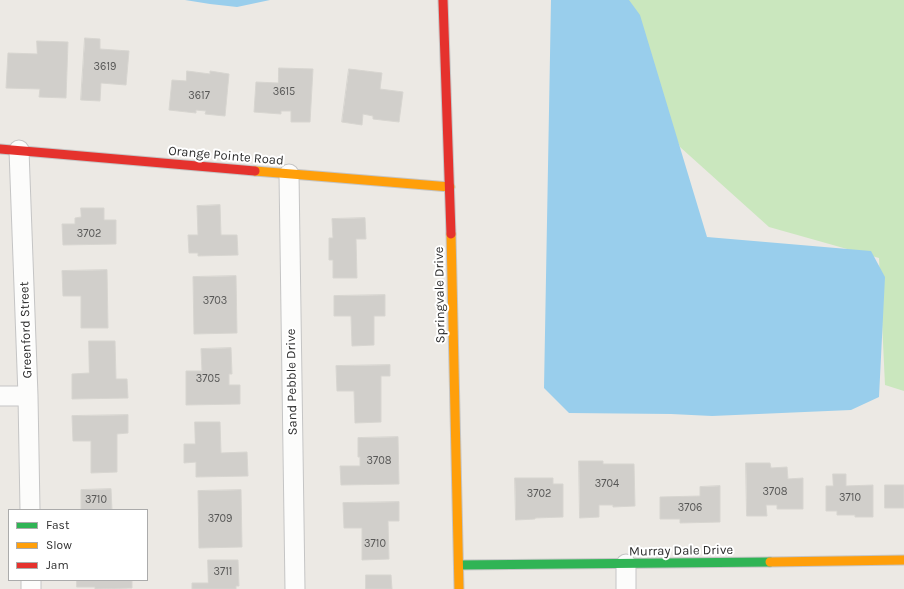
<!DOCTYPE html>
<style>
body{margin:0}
#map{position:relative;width:904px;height:589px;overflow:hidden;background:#ece9e4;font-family:Karla,sans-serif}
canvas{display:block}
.legend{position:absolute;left:8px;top:509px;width:140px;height:72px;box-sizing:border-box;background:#fff;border:1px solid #ababab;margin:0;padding:5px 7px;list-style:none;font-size:12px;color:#2e2e2e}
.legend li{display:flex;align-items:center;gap:8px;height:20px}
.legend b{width:20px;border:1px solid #ababab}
</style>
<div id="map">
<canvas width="904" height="589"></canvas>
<ul class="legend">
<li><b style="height:5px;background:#30b455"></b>Fast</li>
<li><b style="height:5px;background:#ff9f0a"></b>Slow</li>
<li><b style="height:5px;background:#e5322d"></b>Jam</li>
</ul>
</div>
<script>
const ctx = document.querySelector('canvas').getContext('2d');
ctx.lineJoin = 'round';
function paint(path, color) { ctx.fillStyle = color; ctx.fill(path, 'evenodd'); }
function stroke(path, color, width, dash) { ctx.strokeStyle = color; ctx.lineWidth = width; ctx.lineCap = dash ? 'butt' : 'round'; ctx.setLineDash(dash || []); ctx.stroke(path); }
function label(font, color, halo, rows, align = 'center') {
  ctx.font = font + ' Karla,sans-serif'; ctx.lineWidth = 4; ctx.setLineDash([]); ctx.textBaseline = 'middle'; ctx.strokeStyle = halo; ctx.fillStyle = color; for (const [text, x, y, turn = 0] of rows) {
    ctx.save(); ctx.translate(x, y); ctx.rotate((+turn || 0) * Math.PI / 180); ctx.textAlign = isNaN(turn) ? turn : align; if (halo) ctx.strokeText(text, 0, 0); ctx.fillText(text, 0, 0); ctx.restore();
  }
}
paint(new Path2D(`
 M618,0H904V391L885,385L879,258L769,227L680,147Z`), '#cae7be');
paint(new Path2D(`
 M185,0H270L237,7L210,4Z
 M551,0H629L640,15L707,237L871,251L885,277L879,397L851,410L712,416L671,414L569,413L544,388Z`), '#99ceec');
const building = new Path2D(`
 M85,38L100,39V49L129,51L126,85L101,83L100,101L81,100Z
 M37,41L68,42L66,98L39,97L40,89L6,88L8,53L37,54Z
 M279,68L313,69L310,122H291V111H281V114L254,112L256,82L278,83Z
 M349,69L382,73L380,89L403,92L399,122L373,119V116L363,114L362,125L342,122Z
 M187,71L210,74V71L229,74L225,116L205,114L206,111L196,110V113L169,110L172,80L186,81Z
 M220,205L221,235H237L238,255L198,256V253H189L188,235H198L197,206Z
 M81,208H104V220H116V244L63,245L62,224H75V218L81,217Z
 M365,218L366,239H356L357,278H333V260H329V238H333L332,219Z
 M107,270L108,328H81V296H63L62,271Z
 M236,276L237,333L194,334L193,277Z
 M385,295V316H374V345L352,346L351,316H334V296Z
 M89,341H115L116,379H127L128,398L72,399V374L89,373Z
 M231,348L232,374H229V385H240V404L186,405V371H202L201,349Z
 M390,365V376H381V422L355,423L354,391H337L336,366Z
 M128,415V433L117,434V472L91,473V441H73L72,416Z
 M195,422H220L221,453L247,452L248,476L196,477V462L184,463V444H195Z
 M398,437L399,484L341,485L340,466H360V457H358V438Z
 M579,461H603V464H634L635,506L613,507V505H599V517L580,518Z
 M746,463H770L771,468L787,467L788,479L803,478V509H777V505H766L767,516H747Z
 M833,474H846V486L873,485V517H855V515H837V511H826V486H833Z
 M515,478H553V484H563V517L535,518V519L516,520Z
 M885,485H904V508H885Z
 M720,486V522L680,523V519H660V497L700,496V487Z
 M111,489L112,510H81V490Z
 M241,490L242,547L199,548L198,491Z
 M399,502V521H388L389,559L362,560V528H344L343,503Z
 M208,560H238L239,586H236V589H192V583H208Z
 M366,575H391L392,589H366Z
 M77,580H132V588L95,589V587H77Z`);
paint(building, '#d1cfcb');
stroke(building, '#d7d5d0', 1);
const street = new Path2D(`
 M19,150L28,396L30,510
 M289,174L295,589
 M0,396H28
 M626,564V589
 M31,580V589`);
const fast = new Path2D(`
 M459,565L770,562`);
const slow = new Path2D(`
 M255,171L450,187
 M451,234L459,589
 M770,562L904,560`);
const jam = new Path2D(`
 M443,0L451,234
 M0,149L255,171`);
stroke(street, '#c5c5c5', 21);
stroke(fast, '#c5c5c5', 11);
stroke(slow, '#c5c5c5', 11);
stroke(jam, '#c5c5c5', 11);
stroke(street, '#fcfcfb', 19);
stroke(fast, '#30b455', 9);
stroke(slow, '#ff9f0a', 9);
stroke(jam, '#e5322d', 9);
label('11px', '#585857', null, [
 ["3619",105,67],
 ["3615",284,92],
 ["3617",199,96],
 ["3702",89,234],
 ["3703",215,301],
 ["3705",208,379],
 ["3708",379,461],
 ["3704",607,484],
 ["3708",775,492],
 ["3702",539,494],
 ["3710",850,498],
 ["3710",96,500],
 ["3706",690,508],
 ["3709",220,519],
 ["3710",375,544],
 ["3711",223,572]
]);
label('13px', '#2e2e2e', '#fff', [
 ["Orange Pointe Road",226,156,5],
 ["Springvale Drive",440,295,-91],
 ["Greenford Street",26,330,-92],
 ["Sand Pebble Drive",292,382,-91],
 ["Murray Dale Drive",681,551,-1]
]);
</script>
